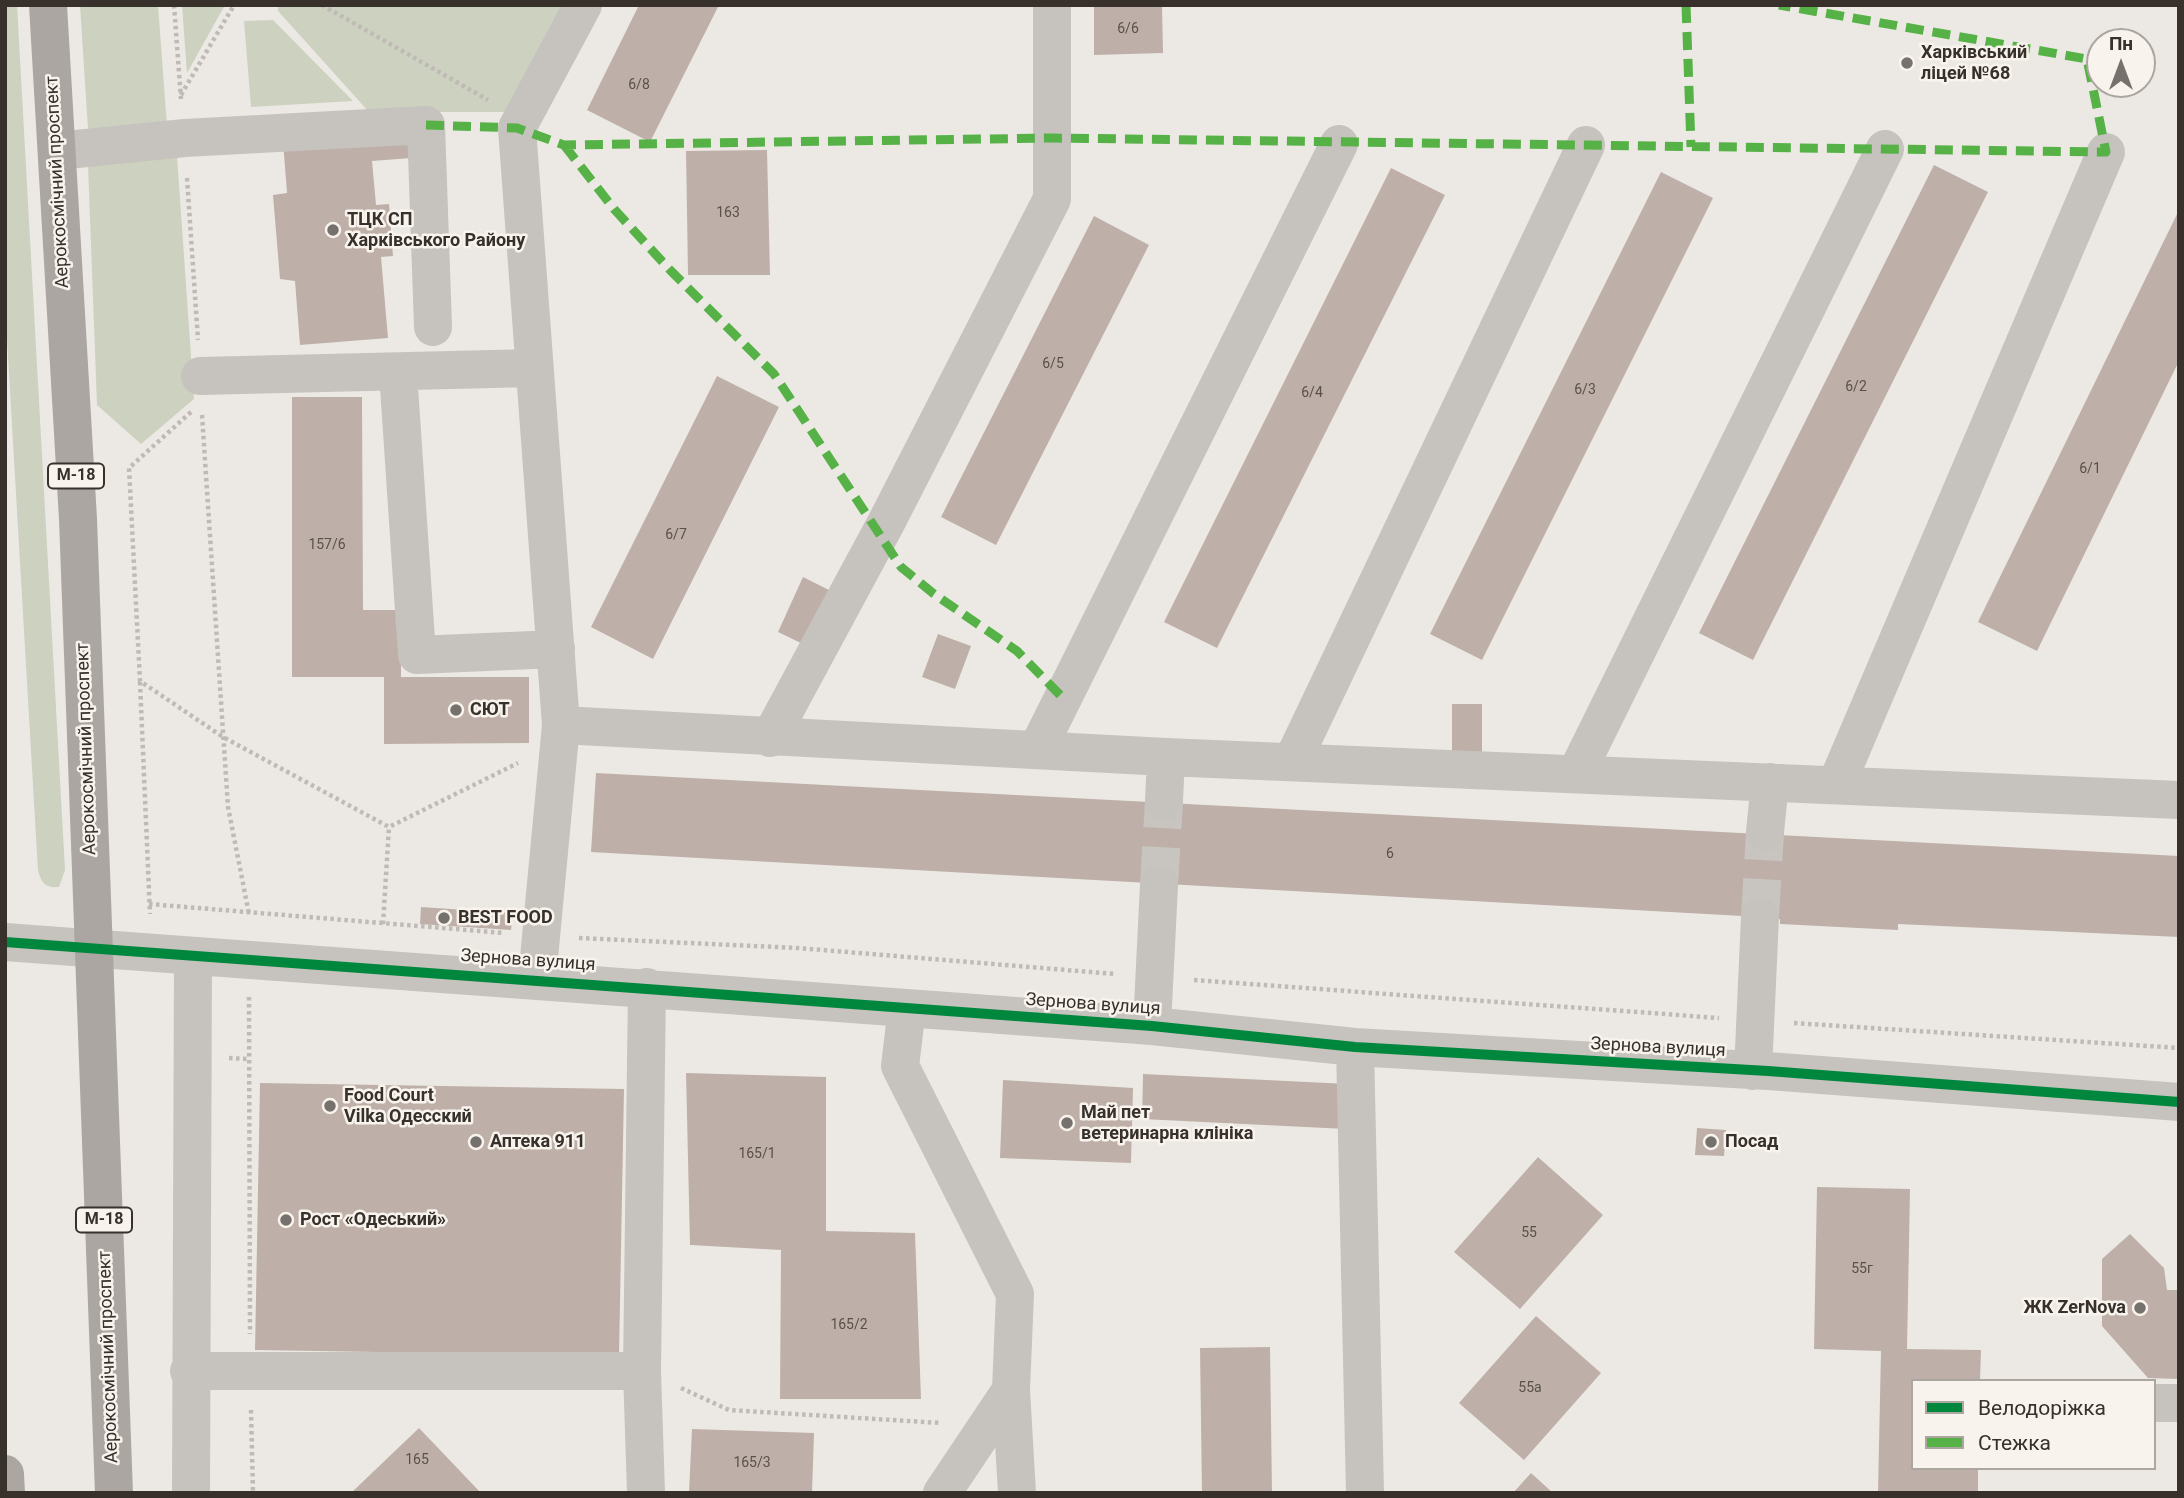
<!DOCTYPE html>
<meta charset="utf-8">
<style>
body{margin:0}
#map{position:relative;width:2184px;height:1498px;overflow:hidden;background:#ece9e4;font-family:Roboto,sans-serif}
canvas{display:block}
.frame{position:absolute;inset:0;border:7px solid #37302b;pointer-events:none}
.legend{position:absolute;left:1911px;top:1379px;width:245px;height:91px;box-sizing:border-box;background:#f8f4ed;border:2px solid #aba69f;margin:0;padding:9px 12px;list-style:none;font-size:21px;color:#37302b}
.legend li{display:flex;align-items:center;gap:14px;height:35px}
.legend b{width:35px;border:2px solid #aba69f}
.north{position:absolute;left:2086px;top:28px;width:70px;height:70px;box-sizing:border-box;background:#f8f4ed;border:2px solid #aba69f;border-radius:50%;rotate:0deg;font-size:19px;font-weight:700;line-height:28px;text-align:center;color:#37302b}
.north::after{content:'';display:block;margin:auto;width:24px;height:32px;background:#76716c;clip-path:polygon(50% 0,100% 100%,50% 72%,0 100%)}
</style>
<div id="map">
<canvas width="2184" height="1498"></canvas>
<div class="frame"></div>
<ul class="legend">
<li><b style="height:9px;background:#00873e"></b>Велодоріжка</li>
<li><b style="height:9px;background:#56b246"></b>Стежка</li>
</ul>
<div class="north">Пн</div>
</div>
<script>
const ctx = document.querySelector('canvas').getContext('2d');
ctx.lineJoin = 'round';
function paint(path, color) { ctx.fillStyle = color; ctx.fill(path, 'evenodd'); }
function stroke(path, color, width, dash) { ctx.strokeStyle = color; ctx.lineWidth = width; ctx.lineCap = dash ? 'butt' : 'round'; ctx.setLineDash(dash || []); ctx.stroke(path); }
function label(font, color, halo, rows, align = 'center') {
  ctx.font = font + ' Roboto,sans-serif'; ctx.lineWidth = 5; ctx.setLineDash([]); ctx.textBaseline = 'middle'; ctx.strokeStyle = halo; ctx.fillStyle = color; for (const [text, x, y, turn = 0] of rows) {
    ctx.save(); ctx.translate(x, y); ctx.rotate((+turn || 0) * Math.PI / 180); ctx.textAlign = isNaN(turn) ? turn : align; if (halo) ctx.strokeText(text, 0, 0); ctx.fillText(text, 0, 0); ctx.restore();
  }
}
paint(new Path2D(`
 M5,5H17L65,870L59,887C46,888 42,884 38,871L5,305Z
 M80,5H158L167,126L88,129Z
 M182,5H225L187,73Z
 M278,5H565L511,112H369L278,11Z
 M273,20L353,101L251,107L244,21Z
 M177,156L194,399L141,444L97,405L88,165Z`), '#cdd1c0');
paint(new Path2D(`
 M639,5H719L650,142L587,110Z
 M1094,5H1162L1163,53L1094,55Z
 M408,131L411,158L372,161L376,205L389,204L393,256L381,257L388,338L300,345L295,281L280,279L273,195L287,193L283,141Z
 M767,150L770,275H688L686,151Z
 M1934,165L1988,192L1753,660L1699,633Z
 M1391,168L1445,195L1217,648L1164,622Z
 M1661,172L1713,198L1482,660L1430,634Z
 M2179,210V361L2037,651L1978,622Z
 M1094,216L1149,245L996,545L941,517Z
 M717,376L779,407L653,659L591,627Z
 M292,397H362L363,610H401V677H529V743L384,744V677H292Z
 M803,577L829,590L805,645L778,632Z
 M938,634L971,646L955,689L922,677Z
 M1452,704H1482V753H1452Z
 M596,773L2179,856V937L1898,924V930L1780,924V919L1760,917L591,852Z
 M421,907L513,913L511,930L420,924Z
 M686,1073L826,1077V1231L915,1233L921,1399H780L781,1250L690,1245Z
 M1143,1074L1348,1084L1346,1129L1142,1119Z
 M1003,1080L1133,1088L1131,1163L1000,1158Z
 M260,1083L624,1089L619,1356L255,1350Z
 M1697,1128L1726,1130L1724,1156L1695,1155Z
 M1538,1157L1603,1215L1520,1309L1454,1252Z
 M1817,1187L1910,1189L1907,1349L1981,1350L1980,1381H1913V1468H1978V1493L1878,1492L1881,1351L1814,1349Z
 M2130,1234L2164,1268L2167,1290H2179V1379L2148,1378L2102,1326V1259Z
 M1536,1316L1601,1373L1524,1460L1459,1403Z
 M1270,1347L1272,1493H1202L1200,1348Z
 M419,1428L481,1493H351Z
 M692,1429L814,1433L812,1493H689Z
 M1531,1473L1553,1493H1513Z`), '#beb0a8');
stroke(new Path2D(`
 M1159,885L1164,801
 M1760,917L1765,832`), '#c8c4bf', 38, [38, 19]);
stroke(new Path2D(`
 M174,5L181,99
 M322,5L488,100
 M181,95L234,5
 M187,178L198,340
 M191,412L129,468L140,681L223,737L389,827L518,763
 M202,415L228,807L249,914
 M140,682L150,914
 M149,904L504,933
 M383,924L389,827
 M579,938L798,948L1115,974
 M1194,980L1719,1018
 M249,997L250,1334
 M1794,1023L2179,1048
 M229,1058L247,1059
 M681,1388L729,1410L941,1423
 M251,1410L253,1493`), '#bfbab5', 4.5, [3.5, 3.5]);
stroke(new Path2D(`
 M57,151L185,138L426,125L433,327
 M398,372L417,655L556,649
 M200,376L534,368
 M561,725L1166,757L2179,800
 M770,738L887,521L1052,199V5
 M1038,748L1339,144
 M1293,760L1586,145
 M1577,772L1885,149
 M1837,783L2106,152
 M1164,801L1166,757
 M1765,832L1770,782
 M5,942L1152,1026L1355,1047L1768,1071L2179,1102
 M537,979L561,725L517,128L583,5
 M907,1008L900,1066L1015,1294L1011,1390L942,1493
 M1152,1026L1159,885
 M1355,1047L1365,1493
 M1753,1071L1760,917
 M189,1371H642L647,987
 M642,1371L646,1493
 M1011,1390L1017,1493
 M2154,1403H2179
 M191,1493L193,957`), '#c6c2bd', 38);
stroke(new Path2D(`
 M48,5L78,519L114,1493
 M5,1474L6,1493`), '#aba6a2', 38);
stroke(new Path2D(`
 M1686,5L1691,147
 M426,125L517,128L564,145L1052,138L2106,152L2087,59L1779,5
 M564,145L614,209L671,271L774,374L901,567L934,594L1017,651L1063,698`), '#56b246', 9, [18, 9]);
stroke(new Path2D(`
 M5,942L1152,1026L1355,1047L1768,1071L2179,1102`), '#00873e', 10);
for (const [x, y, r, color] of [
 [1907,63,7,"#76716c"],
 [333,230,7,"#76716c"],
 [456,710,7,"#76716c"],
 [444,918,7,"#76716c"],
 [330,1106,7,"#76716c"],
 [1067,1123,7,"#76716c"],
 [476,1142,7,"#76716c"],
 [1711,1142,7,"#76716c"],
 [286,1220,7,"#76716c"],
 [2140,1308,7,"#76716c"]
]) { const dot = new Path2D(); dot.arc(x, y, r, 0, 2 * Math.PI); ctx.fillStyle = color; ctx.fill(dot); stroke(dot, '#f8f4ed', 2.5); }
label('14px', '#59504a', null, [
 ["6/6",1128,29],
 ["6/8",639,85],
 ["163",728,213],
 ["6/5",1053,364],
 ["6/2",1856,387],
 ["6/3",1585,390],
 ["6/4",1312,393],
 ["6/1",2090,469],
 ["6/7",676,535],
 ["157/6",327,545],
 ["6",1390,854],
 ["165/1",757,1154],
 ["55",1529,1233],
 ["55г",1862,1269],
 ["165/2",849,1325],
 ["55а",1530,1388],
 ["165",417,1460],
 ["165/3",752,1463]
]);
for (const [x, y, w] of [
 [76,476,56],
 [104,1220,56]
]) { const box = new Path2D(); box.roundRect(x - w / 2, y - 12.5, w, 25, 5); ctx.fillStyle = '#f8f4ed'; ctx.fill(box); stroke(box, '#37302b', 2); }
label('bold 16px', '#37302b', null, [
 ["М-18",76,476],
 ["М-18",104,1220]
]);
label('bold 18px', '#37302b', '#f8f4ed', [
 ["Харківський",1921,53],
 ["ліцей №68",1921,74],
 ["ТЦК СП",347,220],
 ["Харківського Району",347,241],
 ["СЮТ",470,710],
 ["BEST FOOD",458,918],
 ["Food Court",344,1096],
 ["Vilka Одесский",344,1117],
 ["Май пет",1081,1113],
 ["ветеринарна клініка",1081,1134],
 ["Аптека 911",490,1142],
 ["Посад",1725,1142],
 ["Рост «Одеський»",300,1220],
 ["ЖК ZerNova",2126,1308,"right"]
], 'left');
label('18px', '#37302b', '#f8f4ed', [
 ["Аерокосмічний проспект",58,182,-93],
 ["Аерокосмічний проспект",87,749,-92],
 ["Зернова вулиця",528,961,4],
 ["Зернова вулиця",1093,1005,4],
 ["Зернова вулиця",1658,1048,3],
 ["Аерокосмічний проспект",109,1357,-92]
]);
</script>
